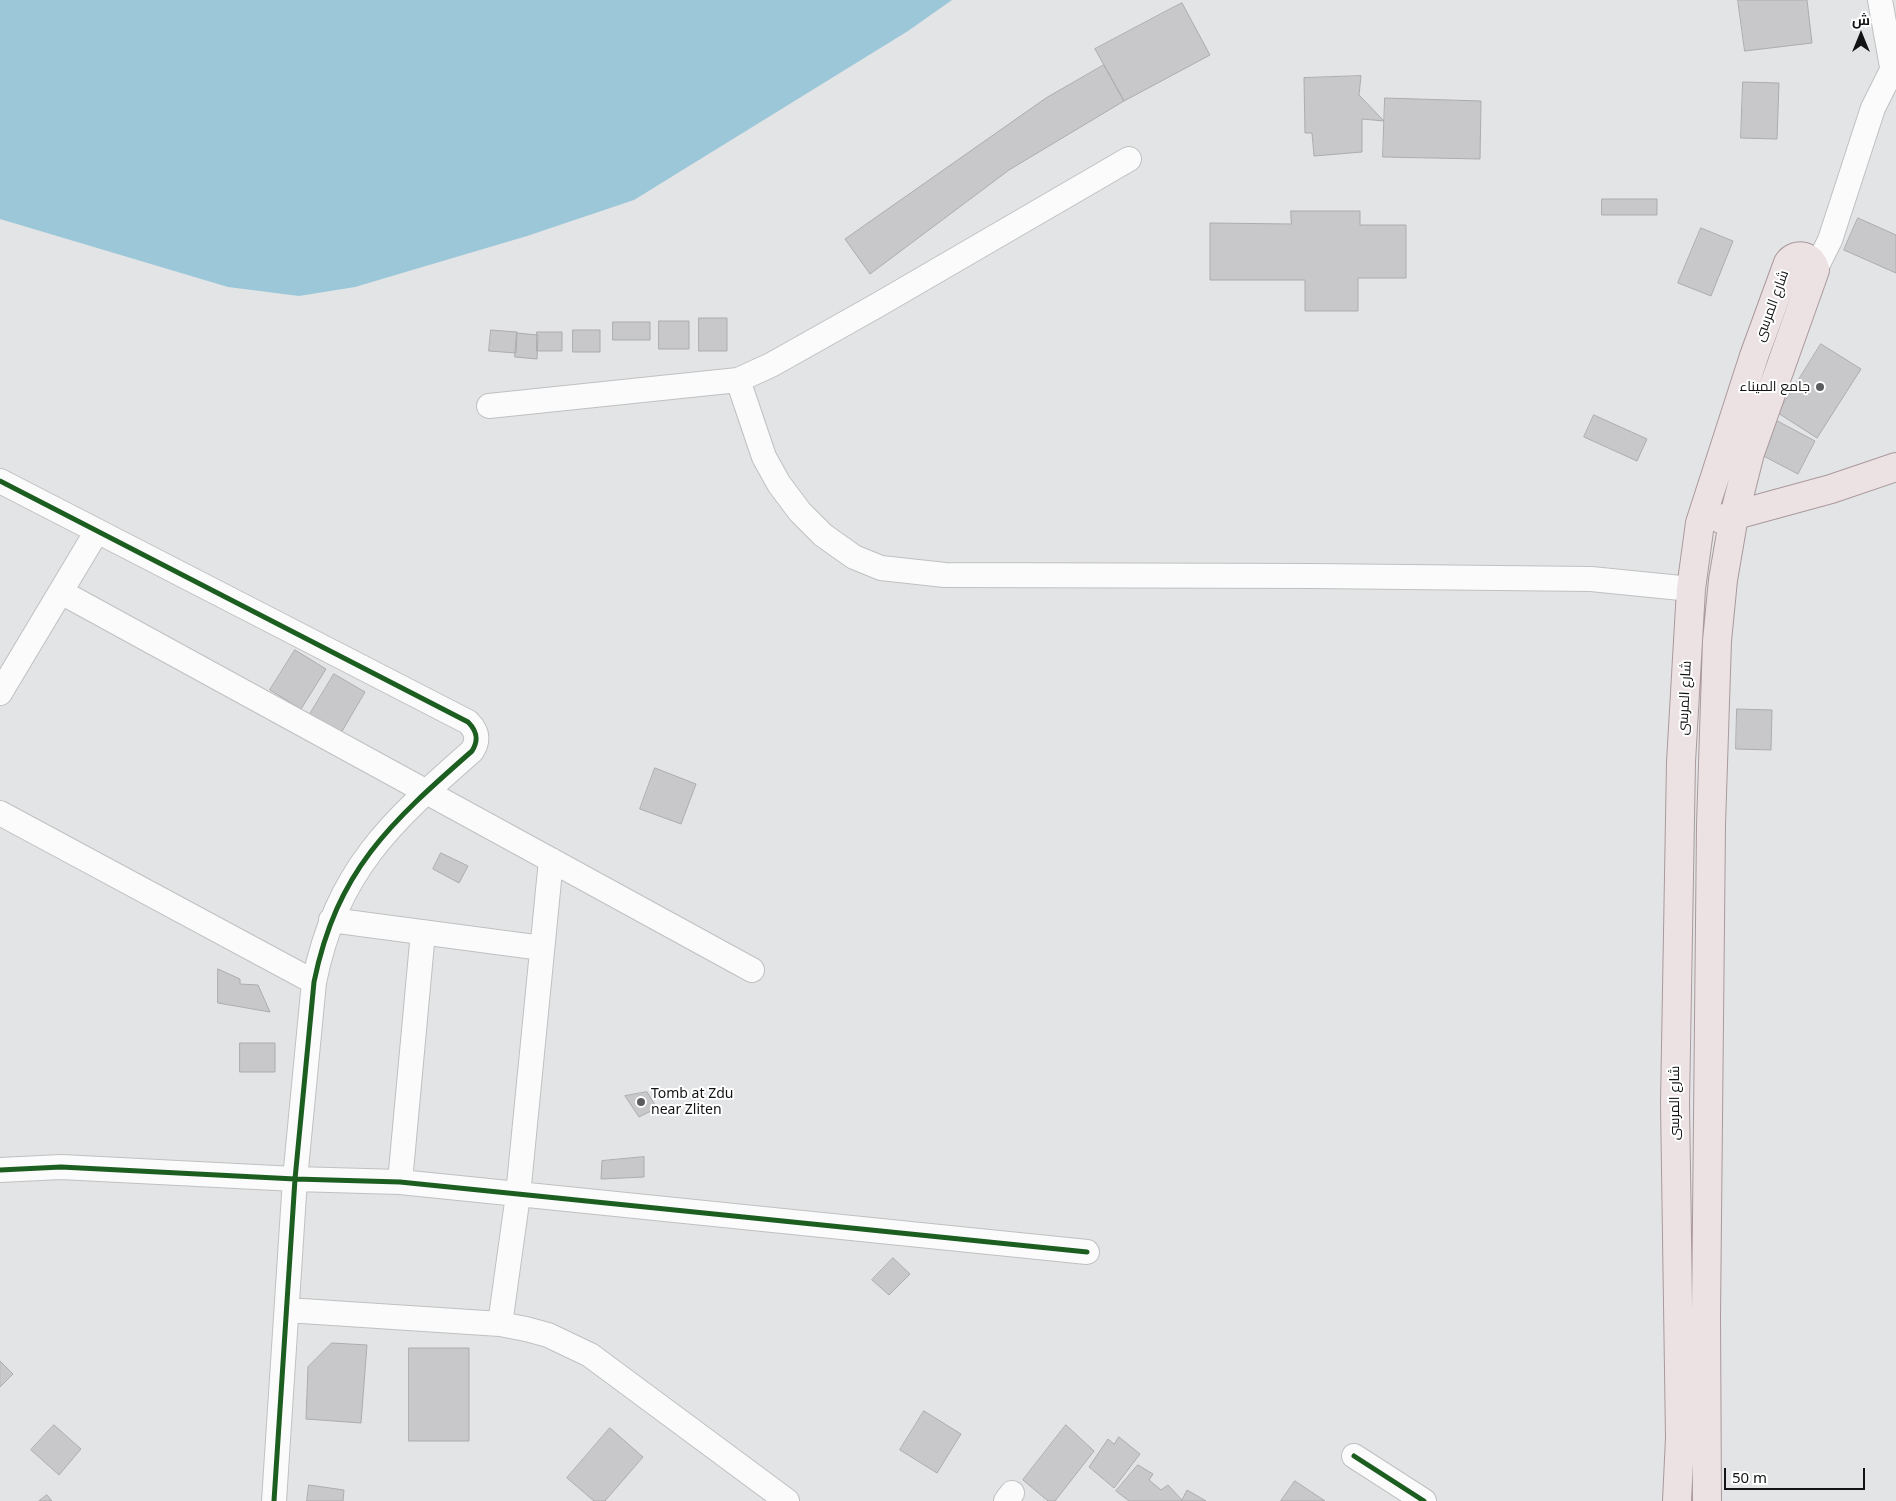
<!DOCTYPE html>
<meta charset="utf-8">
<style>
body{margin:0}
#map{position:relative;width:1896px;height:1501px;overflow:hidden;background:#e3e4e6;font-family:"Noto Sans",Cairo,sans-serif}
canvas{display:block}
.north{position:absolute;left:1836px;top:10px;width:50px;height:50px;-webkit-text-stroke:4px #fff;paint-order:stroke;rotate:0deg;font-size:14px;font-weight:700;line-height:20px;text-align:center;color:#121314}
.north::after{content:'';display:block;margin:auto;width:18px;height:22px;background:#121314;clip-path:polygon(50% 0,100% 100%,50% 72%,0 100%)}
.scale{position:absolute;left:1724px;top:1468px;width:141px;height:22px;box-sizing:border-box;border:2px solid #121314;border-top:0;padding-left:6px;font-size:15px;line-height:18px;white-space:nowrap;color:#121314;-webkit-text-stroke:4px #fff;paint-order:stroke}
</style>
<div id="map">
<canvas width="1896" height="1501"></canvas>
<div class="north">ش</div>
<div class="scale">50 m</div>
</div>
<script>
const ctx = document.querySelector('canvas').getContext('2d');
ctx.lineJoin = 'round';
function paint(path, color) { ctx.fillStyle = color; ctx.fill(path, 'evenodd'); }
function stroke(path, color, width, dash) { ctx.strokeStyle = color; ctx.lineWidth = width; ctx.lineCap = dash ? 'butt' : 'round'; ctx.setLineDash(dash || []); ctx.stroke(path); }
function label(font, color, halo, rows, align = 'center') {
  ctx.font = font + ' "Noto Sans",Cairo,sans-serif'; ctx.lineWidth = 4; ctx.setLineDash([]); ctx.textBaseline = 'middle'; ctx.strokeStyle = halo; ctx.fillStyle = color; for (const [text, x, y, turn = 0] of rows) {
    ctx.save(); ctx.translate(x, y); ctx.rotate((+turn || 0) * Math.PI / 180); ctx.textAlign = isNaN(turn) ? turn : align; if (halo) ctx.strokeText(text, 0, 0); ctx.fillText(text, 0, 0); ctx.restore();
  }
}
paint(new Path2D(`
 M0,0H952L908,31L634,200L527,236L355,287L299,296L228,287L0,219Z`), '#9cc7d9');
const building = new Path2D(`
 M1738,0H1807L1812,43L1745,51Z
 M1182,3L1210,55L1124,101L1095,49Z
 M1104,65L1124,101L1009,170L870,274L845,239L1046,98Z
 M1361,76L1359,95L1384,121L1362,119V152L1314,156L1312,133H1305L1304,78Z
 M1743,82L1779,83L1777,139L1741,138Z
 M1385,98L1481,101L1480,159L1383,157Z
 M1602,199H1657V215H1602Z
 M1291,211H1360V225H1406V278H1358V311H1305V280H1210V223L1291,224Z
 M1858,218L1896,235V273L1844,250Z
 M1701,228L1733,241L1711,296L1678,283Z
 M699,318H727V351H699Z
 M659,321H689V349H659Z
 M613,322H650V340H613Z
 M491,330L517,332L516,353L489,351Z
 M573,330H600V352H573Z
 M537,332H562V351H537Z
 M517,333L538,335L537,359L515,357Z
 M1821,344L1861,369L1817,438L1778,413Z
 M1594,415L1647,439L1637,461L1584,437Z
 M1770,417L1815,441L1798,474L1752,450Z
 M295,650L326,669L301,709L270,690Z
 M334,674L365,692L341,733L310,714Z
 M1737,709L1772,710L1771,750L1736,749Z
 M655,768L696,784L681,824L640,809Z
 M441,853L468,866L459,883L433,869Z
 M218,969L240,979V984L258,985L270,1012L218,1003Z
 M240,1043H275V1072H240Z
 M647,1092L657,1108L639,1117L625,1096Z
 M644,1157V1177L601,1179L602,1161Z
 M893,1258L910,1274L889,1295L872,1280Z
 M332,1343L367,1345L361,1423L306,1419L308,1367Z
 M409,1348H469V1441H409Z
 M0,1361L13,1374L0,1387Z
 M924,1411L961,1434L937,1473L900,1450Z
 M54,1425L81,1449L59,1475L31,1450Z
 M1066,1425L1094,1451L1055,1501H1048L1023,1480Z
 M610,1428L643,1457L605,1501H594L567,1478Z
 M1119,1437L1140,1454L1114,1488L1089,1467L1108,1439L1114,1444Z
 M1138,1465L1153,1474L1149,1480L1161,1490L1168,1485L1182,1500L1187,1490L1206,1501H1129L1116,1491Z
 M1295,1481L1325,1501H1281Z
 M309,1485L344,1490L343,1501H307Z
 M47,1495L52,1501H39Z`);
paint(building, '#c8c7c9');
stroke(building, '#acacae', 1);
const minor = new Path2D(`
 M1880,0L1892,67
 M1815,270L1830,240L1873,108L1896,62
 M738,380L764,457L779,484L800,512L823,535L854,557L881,568L945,575L1313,576L1591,579L1691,589
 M489,406L738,380L771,365L876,306L1129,159
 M0,481L468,722C477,731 479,740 472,751C390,823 337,870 314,982L295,1179L274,1501
 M61,592L752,970
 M0,693L97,531
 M0,813L314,982
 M331,920L542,948
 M0,1170L61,1167L295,1179L400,1182L1087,1252
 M400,1182L423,932
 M287,1310L500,1324L526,1329L548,1335L590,1355L787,1501
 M500,1324L518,1195L551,860
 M1354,1456L1424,1501
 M1006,1501L1012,1493`);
const major = new Path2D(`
 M1721,519L1831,489L1896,467
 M1677,1501L1680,1438L1675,1103L1681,762L1691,589L1700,523L1754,356L1788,263C1796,251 1813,256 1815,270L1750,453L1734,516L1723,580L1717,641L1711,825L1706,1316L1707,1501`);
stroke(minor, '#bfc0c1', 26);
stroke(major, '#aa999c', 30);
stroke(minor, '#fbfbfb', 24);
stroke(major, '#ece1e3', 28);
stroke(new Path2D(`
 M0,481L468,722C477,731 479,740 472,751C390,823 337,870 314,982L295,1179L274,1501
 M0,1170L61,1167L295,1179L400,1182L1087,1252
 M1354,1456L1424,1501`), '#1b5e20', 5);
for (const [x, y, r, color] of [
 [1820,387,5,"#5b5c5e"],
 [641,1102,5,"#5b5c5e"]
]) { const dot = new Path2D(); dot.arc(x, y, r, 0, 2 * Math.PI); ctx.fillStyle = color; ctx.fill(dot); stroke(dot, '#fff', 2); }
label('14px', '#121314', '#fff', [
 ["شارع المرسى",1772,306,-70],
 ["شارع المرسى",1685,698,-87],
 ["شارع المرسى",1675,1103,-90]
]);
label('14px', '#121314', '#fff', [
 ["جامع الميناء",1810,387],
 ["Tomb at Zdu",651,1094,"left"],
 ["near Zliten",651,1110,"left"]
], 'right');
</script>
